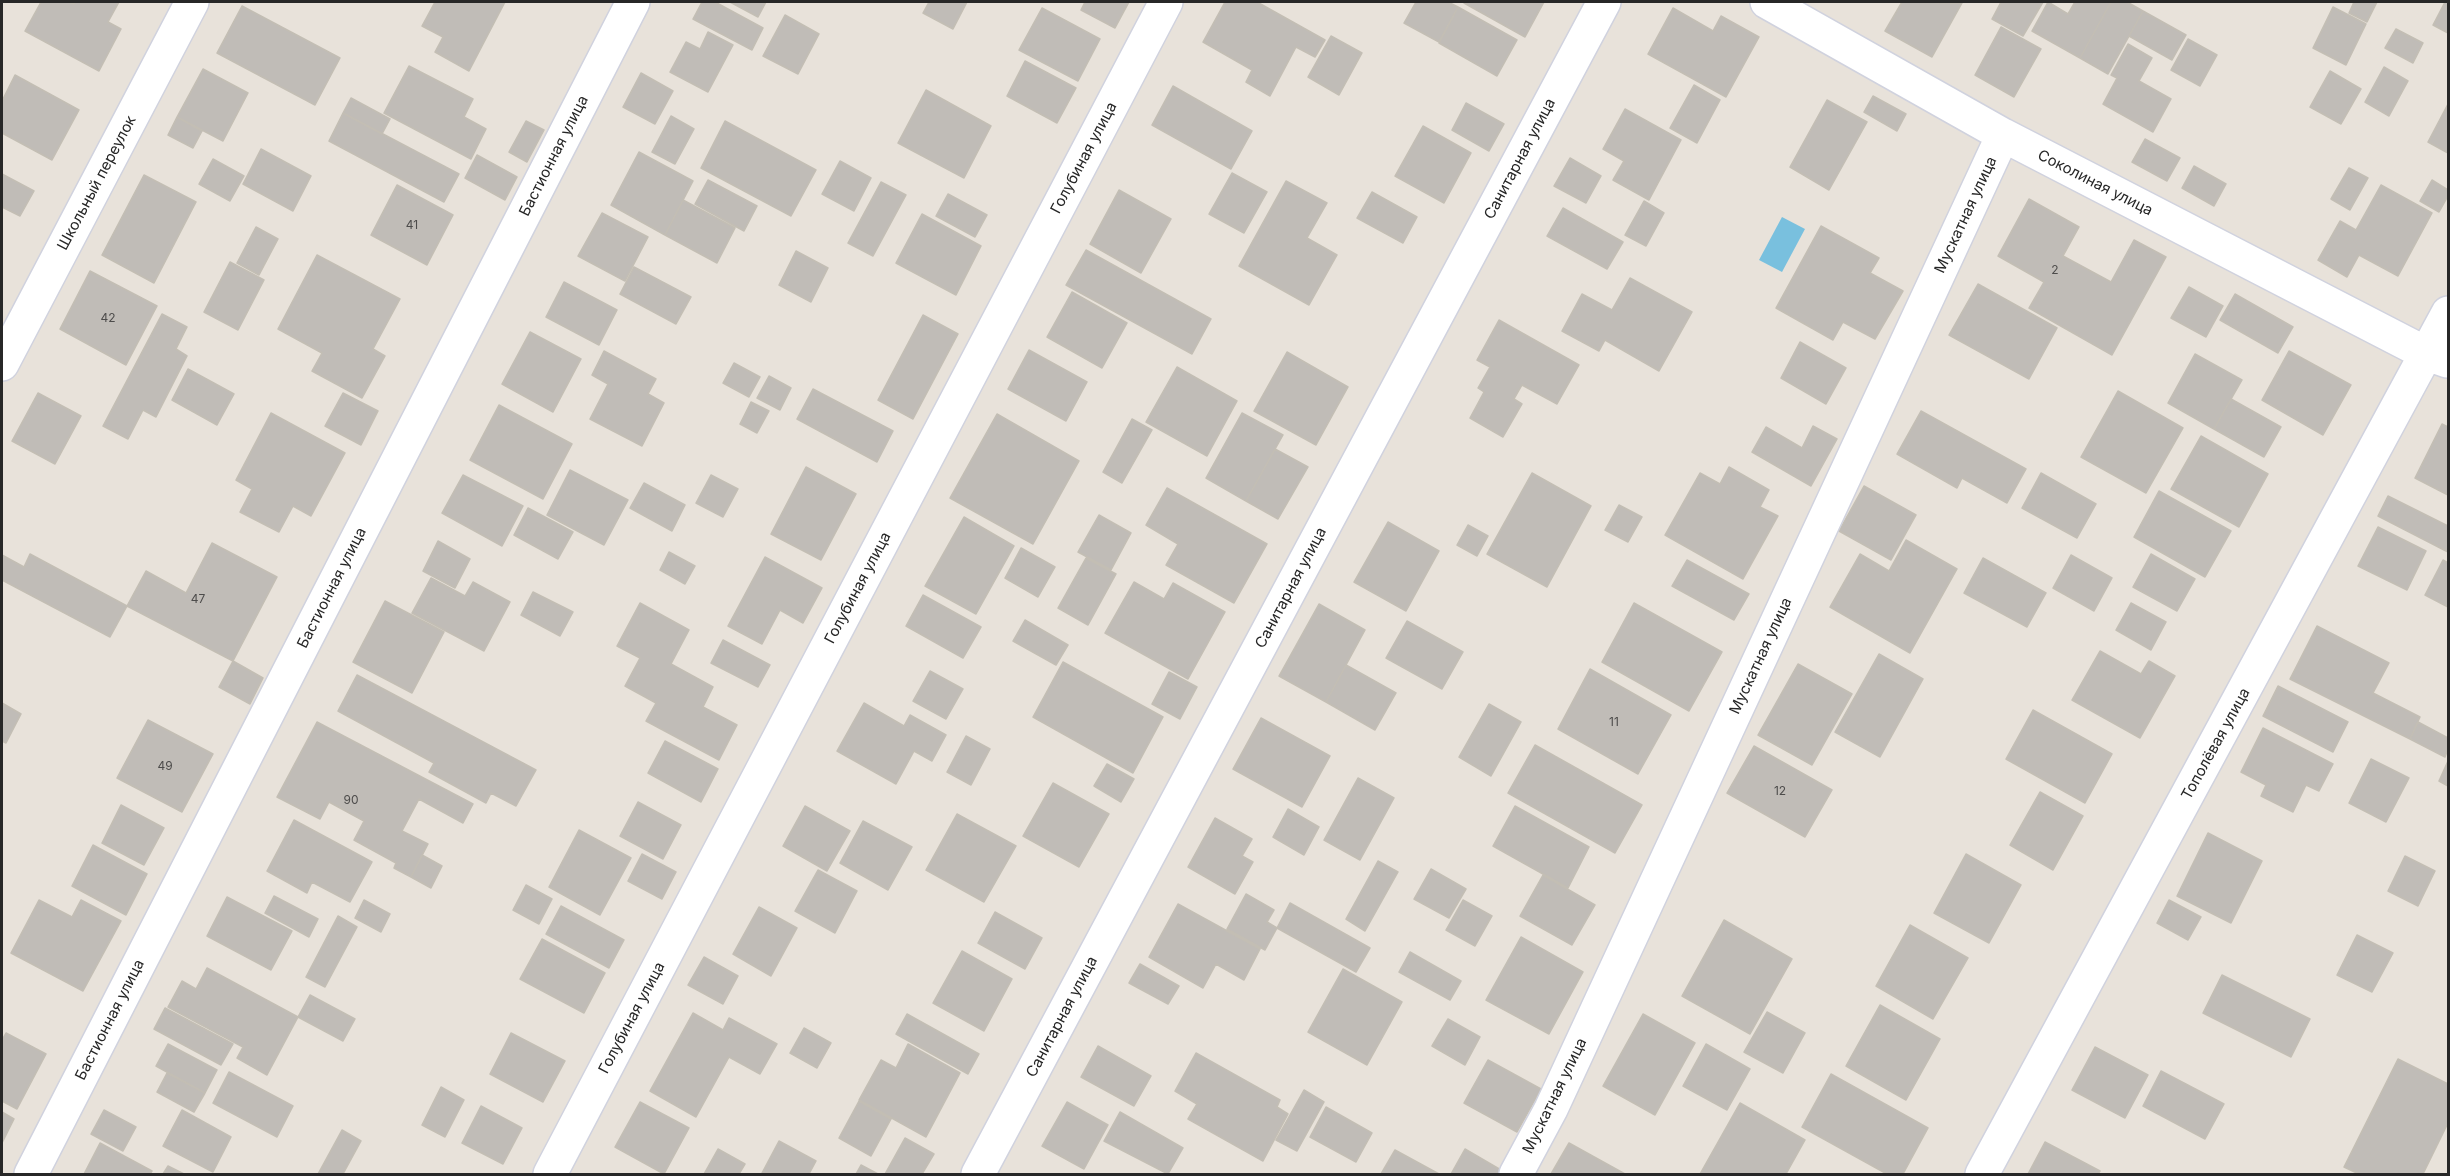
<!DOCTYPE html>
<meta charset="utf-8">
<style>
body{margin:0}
#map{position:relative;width:2450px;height:1176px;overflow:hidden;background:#e8e2da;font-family:Inter,sans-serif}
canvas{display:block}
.frame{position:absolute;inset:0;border:3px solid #272727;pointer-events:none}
</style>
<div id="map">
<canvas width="2450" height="1176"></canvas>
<div class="frame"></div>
</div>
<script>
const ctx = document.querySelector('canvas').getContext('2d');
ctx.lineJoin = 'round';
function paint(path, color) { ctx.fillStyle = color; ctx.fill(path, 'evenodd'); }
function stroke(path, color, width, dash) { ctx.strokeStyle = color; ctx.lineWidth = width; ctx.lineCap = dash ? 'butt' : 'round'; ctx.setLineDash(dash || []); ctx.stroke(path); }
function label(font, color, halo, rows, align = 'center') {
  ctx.font = font + ' Inter,sans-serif'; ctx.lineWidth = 5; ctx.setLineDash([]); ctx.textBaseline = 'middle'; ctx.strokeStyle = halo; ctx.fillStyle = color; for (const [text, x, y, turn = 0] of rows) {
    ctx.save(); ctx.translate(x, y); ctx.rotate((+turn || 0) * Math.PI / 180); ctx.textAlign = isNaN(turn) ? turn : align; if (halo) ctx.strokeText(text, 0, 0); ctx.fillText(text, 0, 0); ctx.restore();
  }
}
paint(new Path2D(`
 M1782,217L1805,229L1782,272L1759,260Z`), '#79c0de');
const building = new Path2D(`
 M41,2H69L74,4L75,2H119L108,22L121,29L99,71L25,31Z
 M435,2H505L469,71L435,52L443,37L422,26Z
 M702,2H715L763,28L752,50L693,19Z
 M730,2H766L758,17Z
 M929,2H967L953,29L923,13Z
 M1085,2H1129L1115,28L1081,10Z
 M1225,2H1257L1325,40L1315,57L1296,47L1270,96L1246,82L1252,70L1203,42Z
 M1416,2H1448L1458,7L1439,42L1404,23Z
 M1465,2H1544L1525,37L1464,3Z
 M1902,2L1962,3L1932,57L1885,31Z
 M2001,2H2043L2023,36L1992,19Z
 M2048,2L2068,14L2075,2H2111L2080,58L2032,31Z
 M2111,2H2127L2143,11L2108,74L2080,58Z
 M2354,2H2377L2367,22L2349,13Z
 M2445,2H2448V33L2433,25Z
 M242,6L340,58L315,105L217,53Z
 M1458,7L1517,40L1497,76L1439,43Z
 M2333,7L2366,24L2346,65L2313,48Z
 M1042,8L1100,39L1078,81L1019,50Z
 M1673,8L1713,31L1721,16L1759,37L1726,97L1648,54Z
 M2143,11L2186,35L2172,60L2129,36Z
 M785,15L819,34L798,74L763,56Z
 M2001,27L2041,49L2014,97L1975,75Z
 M2396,29L2423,43L2413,63L2385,48Z
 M708,32L733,45L708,92L670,72L686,42L700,49Z
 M1331,36L1362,53L1339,95L1308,77Z
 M2188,39L2217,55L2200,86L2171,70Z
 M2128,44L2152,58L2139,81L2171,99L2153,132L2103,104L2117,78L2111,75Z
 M1025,61L1076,88L1057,123L1007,96Z
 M409,66L473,99L464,117L486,129L471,159L384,113Z
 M2384,67L2408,81L2389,116L2365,102Z
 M203,69L248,93L223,141L177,117Z
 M2330,71L2361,89L2341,124L2310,107Z
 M641,73L673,91L655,124L623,107Z
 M15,75L79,110L52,160L2,133V101Z
 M1694,85L1720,100L1697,143L1670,128Z
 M1173,86L1252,131L1231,169L1152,125Z
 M926,90L991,126L964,178L898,143Z
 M1873,96L1906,114L1897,131L1864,112Z
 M351,98L390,119L382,134L343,113Z
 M1827,100L1867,122L1829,190L1790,167Z
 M1466,103L1504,124L1489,151L1452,130Z
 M2448,104V153L2428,142Z
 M1625,109L1681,140L1649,200L1613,180L1624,161L1603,149Z
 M343,113L459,174L444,202L329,141Z
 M671,116L694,129L675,164L652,152Z
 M177,117L202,131L193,148L168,135Z
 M526,121L544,130L527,162L509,152Z
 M725,121L816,170L791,216L701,168Z
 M1423,126L1471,153L1444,203L1395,176Z
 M2145,139L2180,158L2167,181L2132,162Z
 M261,149L311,176L293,211L243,184Z
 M639,152L693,181L665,235L611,205Z
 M477,155L517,177L505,200L465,178Z
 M1570,158L1601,176L1586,203L1554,186Z
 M213,159L244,176L230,201L199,184Z
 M840,161L871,178L854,211L822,194Z
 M2194,166L2226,184L2214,206L2182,188Z
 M2349,168L2368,178L2350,210L2331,199Z
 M1232,173L1267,192L1244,233L1209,214Z
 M2,174L34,191L20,216L2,207Z
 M144,175L196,202L154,283L102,255Z
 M708,180L757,206L744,231L695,204Z
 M2432,180L2448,190V196L2439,212L2420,201Z
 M1286,181L1327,203L1307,238L1337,255L1309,305L1239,266Z
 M881,182L906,195L873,256L848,243Z
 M397,185L453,215L427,265L371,235Z
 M2381,185L2432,213L2398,276L2359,255L2347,277L2318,260L2340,221L2356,230Z
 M1119,190L1171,219L1141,273L1090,244Z
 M1372,192L1417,217L1403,243L1357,218Z
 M948,194L987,215L975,237L936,216Z
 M2029,199L2079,227L2063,256L2111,282L2134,240L2166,257L2112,355L2029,308L2044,282L1998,256Z
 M683,200L735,228L717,263L665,235Z
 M1644,201L1664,213L1646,246L1625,235Z
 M1563,208L1623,242L1607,269L1547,236Z
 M602,213L648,237L625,281L578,256Z
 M922,214L981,246L956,295L896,263Z
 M1821,226L1879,258L1870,273L1903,291L1875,339L1843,322L1833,340L1776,308Z
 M256,227L278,239L259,275L237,263Z
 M1086,250L1211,319L1192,354L1066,285Z
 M796,251L828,268L811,302L779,285Z
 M317,255L400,299L373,349L385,356L362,398L312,371L322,353L278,329Z
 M230,262L264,280L238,330L204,312Z
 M634,267L691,297L676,324L620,294Z
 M90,271L157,306L126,365L60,329Z
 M1630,278L1692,312L1659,371L1605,340L1599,351L1562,331L1582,294L1612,310Z
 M564,282L617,310L599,345L546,317Z
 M1978,284L2057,328L2029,379L1949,335Z
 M2189,287L2223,306L2206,337L2171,318Z
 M1072,292L1127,323L1102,368L1047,337Z
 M2235,294L2293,327L2278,353L2220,320Z
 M162,314L187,327L176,349L187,356L156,417L143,410L128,439L103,426Z
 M923,315L958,334L913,419L878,400Z
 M1499,320L1579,365L1557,404L1522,385L1514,399L1522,404L1503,437L1470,418L1484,392L1478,388L1490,367L1477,360Z
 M530,332L581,359L553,412L502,384Z
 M1800,342L1846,368L1826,404L1781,378Z
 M1029,350L1087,382L1066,421L1008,389Z
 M604,351L656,379L648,394L664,403L642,446L590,419L608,384L592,375Z
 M2289,351L2351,385L2323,435L2262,400Z
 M1287,352L1348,387L1316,445L1254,411Z
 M2195,354L2242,380L2214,429L2168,403Z
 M734,363L760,377L749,397L723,383Z
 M1177,367L1237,401L1207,456L1146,422Z
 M188,369L234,394L217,425L172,400Z
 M769,376L791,388L780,410L757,398Z
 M813,389L893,431L877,462L797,419Z
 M2118,391L2183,428L2146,493L2081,457Z
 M38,393L81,416L55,464L12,441Z
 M343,393L378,411L361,445L325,426Z
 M2231,399L2281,427L2264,457L2214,429Z
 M751,402L769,411L757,433L740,424Z
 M499,405L572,444L543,499L470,460Z
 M1921,411L2026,469L2007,503L1962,478L1957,488L1897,454Z
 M271,413L345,453L311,516L293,506L279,532L240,512L252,489L236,480Z
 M1242,413L1283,435L1246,501L1206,478Z
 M997,414L1079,461L1033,544L950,498Z
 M1132,419L1152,430L1122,483L1103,472Z
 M2442,424L2448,427V495L2415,478Z
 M1813,426L1837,439L1811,486L1752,452L1766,427L1802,448Z
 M2201,436L2268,474L2239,527L2171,489Z
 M1275,449L1308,467L1278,519L1246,501Z
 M806,467L856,494L821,560L771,534Z
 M1729,467L1769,490L1760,507L1778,516L1743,579L1665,535L1700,473L1720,484Z
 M570,470L628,500L604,545L547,515Z
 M1532,473L1591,506L1547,587L1487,554Z
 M2041,473L2096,504L2077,538L2022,508Z
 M463,475L523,506L502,546L442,513Z
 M711,475L738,489L723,517L696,503Z
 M644,483L685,505L672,531L630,508Z
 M1864,486L1916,515L1891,560L1839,531Z
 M1167,488L1267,544L1234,603L1166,565L1178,544L1146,525Z
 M2159,491L2231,531L2205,577L2134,537Z
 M2388,496L2448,526V552L2378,516Z
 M1619,505L1642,517L1628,542L1605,530Z
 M528,508L573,532L558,559L514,535Z
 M1099,515L1131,533L1111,570L1078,552Z
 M964,517L1014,546L976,614L925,586Z
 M1388,522L1439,551L1406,611L1354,582Z
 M1468,525L1488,536L1477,556L1457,545Z
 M2378,527L2426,551L2407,590L2358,566Z
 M1906,540L1957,569L1910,653L1830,607L1860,554L1889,571Z
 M438,541L470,559L455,588L423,571Z
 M212,543L277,577L233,661L127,606L146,571L186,593Z
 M1021,548L1055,567L1038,597L1005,578Z
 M669,552L695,566L685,584L660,570Z
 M30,554L127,606L110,637L2,580V555L24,567Z
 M2151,554L2195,579L2177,611L2133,587Z
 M2071,555L2112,578L2094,611L2053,588Z
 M765,557L822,588L803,623L780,610L762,644L728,626Z
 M1086,558L1116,574L1088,625L1058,608Z
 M1983,558L2046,593L2027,627L1964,593Z
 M1687,560L1749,594L1734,620L1672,586Z
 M2443,560L2448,563V607L2425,595Z
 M431,578L465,596L473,582L510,602L484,651L412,613Z
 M1134,582L1164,599L1173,583L1225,612L1188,679L1105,633Z
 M533,592L573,612L560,636L521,615Z
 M923,595L981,627L963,658L906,626Z
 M385,601L444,632L412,693L353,662Z
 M640,603L689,630L671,664L713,687L703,707L737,725L719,760L646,721L656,703L625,686L640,658L617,646Z
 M1634,603L1722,652L1689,711L1602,662Z
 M2131,603L2166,622L2151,650L2116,630Z
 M1319,604L1365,630L1326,702L1279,676Z
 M1025,620L1068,645L1056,665L1013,641Z
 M1407,621L1463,652L1442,689L1386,658Z
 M2317,626L2389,663L2373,693L2420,717L2410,739L2290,679Z
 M723,640L770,665L758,687L711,663Z
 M2100,651L2141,674L2149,661L2175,676L2140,738L2072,700Z
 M1879,654L1923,679L1880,757L1835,732Z
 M233,661L263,678L250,704L219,687Z
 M1063,662L1163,717L1133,773L1033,717Z
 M1798,664L1852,694L1812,765L1758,735Z
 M1346,665L1396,693L1375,730L1326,702Z
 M1590,669L1671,715L1638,774L1558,729Z
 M930,671L963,689L946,719L913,701Z
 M1169,672L1197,687L1180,719L1152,704Z
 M357,675L536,770L516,806L491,793L486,803L429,772L434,763L338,711Z
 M2278,686L2348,722L2333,752L2263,716Z
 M2,703L21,714L6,743L2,741Z
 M864,703L904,726L910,715L946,735L932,761L914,751L896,784L837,751Z
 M1489,704L1521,722L1491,776L1459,757Z
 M2033,710L2112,754L2085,803L2006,759Z
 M1261,718L1330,756L1302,807L1233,769Z
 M148,720L213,754L182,812L117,778Z
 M317,722L473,804L463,823L419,799L402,831L428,844L411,877L394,868L396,863L354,840L364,821L329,802L320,819L277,797Z
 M2418,722L2448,738V749L2445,757L2410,739Z
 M2263,728L2333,764L2319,791L2306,785L2293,812L2261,796L2266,785L2241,772Z
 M966,736L990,749L971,785L947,772Z
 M665,741L718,769L701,802L648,773Z
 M1535,745L1642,805L1615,853L1508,793Z
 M1754,746L1832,790L1805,837L1727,793Z
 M2371,759L2409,778L2386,822L2349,803Z
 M2448,761V786L2439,781Z
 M1107,764L1134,779L1121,802L1094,786Z
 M1358,778L1394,798L1360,860L1324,840Z
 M1053,783L1109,814L1079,867L1023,836Z
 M2040,792L2083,816L2053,870L2010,845Z
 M638,802L681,825L663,859L620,836Z
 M121,805L164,828L144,865L102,843Z
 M805,806L850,831L827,871L783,846Z
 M1515,806L1589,847L1568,888L1493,846Z
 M1288,809L1319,827L1304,855L1273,837Z
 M957,814L1016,846L984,902L926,870Z
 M1215,818L1252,839L1242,856L1253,862L1235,894L1188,867Z
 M294,820L372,862L350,902L312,882L307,893L267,871Z
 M863,821L912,847L888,890L840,863Z
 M579,830L631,858L600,915L549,887Z
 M2208,833L2262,861L2231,923L2177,896Z
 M93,845L147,874L126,915L72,886Z
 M642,854L676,872L662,899L628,881Z
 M1966,854L2021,885L1989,943L1934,913Z
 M422,855L442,866L431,888L411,877Z
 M2405,856L2435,871L2418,906L2388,891Z
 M1378,861L1398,872L1365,931L1346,919Z
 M1431,869L1466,889L1449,918L1414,899Z
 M818,870L857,891L835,933L795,911Z
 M1543,875L1595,905L1572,945L1520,916Z
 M526,885L552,899L539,924L513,910Z
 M1246,894L1274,910L1267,922L1277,928L1265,950L1227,929Z
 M274,896L318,919L309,937L265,913Z
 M227,897L292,931L271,970L207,936Z
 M39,900L72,917L81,900L121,921L83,991L11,953Z
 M364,900L390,914L381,932L355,918Z
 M1463,900L1492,916L1475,946L1446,930Z
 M2169,900L2201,917L2188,940L2157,923Z
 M1290,903L1370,948L1356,972L1277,928Z
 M1178,904L1260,949L1244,980L1216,964L1203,988L1149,957Z
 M561,906L624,940L609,968L546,934Z
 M759,907L797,928L771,976L733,954Z
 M995,912L1042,938L1025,969L978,943Z
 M338,916L357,927L325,987L306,977Z
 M1724,920L1792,959L1750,1034L1682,996Z
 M1910,925L1968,958L1933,1019L1876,986Z
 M2357,935L2393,953L2372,992L2337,975Z
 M1521,937L1583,972L1549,1034L1486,1000Z
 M542,939L605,973L584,1013L520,979Z
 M962,951L1012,979L984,1031L933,1003Z
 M1410,952L1461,981L1450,1000L1399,972Z
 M704,957L738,976L723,1004L688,985Z
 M1140,964L1179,986L1168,1004L1129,983Z
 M207,968L298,1017L267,1075L237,1058L243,1047L168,1007L182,981L196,989Z
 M1343,969L1402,1002L1367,1065L1308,1032Z
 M2222,975L2310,1019L2291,1057L2203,1013Z
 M310,995L355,1019L343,1041L298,1017Z
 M1880,1005L1940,1039L1906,1100L1846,1066Z
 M165,1008L233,1044L221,1065L154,1029Z
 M1767,1012L1805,1033L1783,1073L1744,1052Z
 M693,1013L723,1030L729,1018L777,1044L760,1074L729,1057L696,1117L650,1091Z
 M907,1014L979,1054L968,1074L896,1034Z
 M1643,1014L1695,1043L1655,1115L1603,1086Z
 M1448,1019L1480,1037L1465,1065L1432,1046Z
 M804,1028L831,1043L817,1068L790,1053Z
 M6,1033L46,1054L17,1109L2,1101V1040Z
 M511,1033L565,1061L543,1102L490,1074Z
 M168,1044L217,1070L205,1093L156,1066Z
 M908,1044L960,1073L926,1137L859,1100L881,1060L896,1068Z
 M1706,1044L1750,1069L1727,1110L1683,1086Z
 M1098,1046L1151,1076L1134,1106L1081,1077Z
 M2095,1047L2148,1075L2125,1118L2072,1090Z
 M1196,1053L1280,1100L1277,1107L1288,1114L1263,1161L1188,1119L1197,1104L1175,1091Z
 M2398,1059L2448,1084V1123L2423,1174H2359L2344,1167Z
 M1488,1060L1541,1089L1517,1132L1464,1103Z
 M2161,1071L2224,1104L2205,1139L2143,1106Z
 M229,1072L293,1106L277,1137L213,1103Z
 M167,1073L205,1093L194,1112L157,1092Z
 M1831,1074L1928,1128L1903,1174H1887L1802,1127Z
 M441,1087L464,1100L445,1137L422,1125Z
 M1304,1090L1324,1102L1297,1151L1276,1140Z
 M859,1101L891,1119L871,1156L839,1138Z
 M640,1102L689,1128L664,1174L615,1147Z
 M1067,1102L1108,1125L1084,1169L1042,1146Z
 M1740,1103L1805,1140L1786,1174H1700Z
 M481,1106L522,1128L503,1164L462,1143Z
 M1326,1107L1372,1133L1356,1162L1310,1137Z
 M104,1110L136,1127L123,1151L91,1134Z
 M182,1110L231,1137L213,1172L163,1146Z
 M2,1112L14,1119L2,1143Z
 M1120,1112L1183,1148L1168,1174L1104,1141Z
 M342,1130L361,1141L343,1174H318Z
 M905,1138L934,1154L922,1174H885Z
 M779,1141L816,1161L809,1174L762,1173Z
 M2045,1142L2100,1171L2098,1174H2028Z
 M100,1143L152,1171L150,1174H84Z
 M1569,1143L1625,1174H1551Z
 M718,1149L745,1164L739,1174H704Z
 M1465,1149L1501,1170L1498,1174H1451Z
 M1395,1150L1439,1174H1381Z
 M861,1165L878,1174H856Z
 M168,1166L184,1174H163Z`);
paint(building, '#c0bcb7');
stroke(building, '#c3beb4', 1.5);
const minor = new Path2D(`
 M1767,2L2003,135L2427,354L2447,361
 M2,364L192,2
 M31,1174L633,2
 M550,1174L1166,2
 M978,1174L1604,2
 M1516,1174L1551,1109L2003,135
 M1982,1174L2448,313`);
stroke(minor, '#d0d2de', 36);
stroke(minor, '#fff', 33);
label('12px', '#4d4c4b', null, [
 ["41",412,225],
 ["2",2055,270],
 ["42",108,318],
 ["47",198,599],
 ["11",1614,722],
 ["49",165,766],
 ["12",1780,791],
 ["90",351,800]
]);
label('15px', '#272727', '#fff', [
 ["Бастионная улица",554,156,-63],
 ["Голубиная улица",1084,158,-62],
 ["Санитарная улица",1520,159,-62],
 ["Школьный переулок",97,183,-62],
 ["Соколиная улица",2095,183,27],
 ["Мускатная улица",1966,215,-65],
 ["Бастионная улица",332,588,-63],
 ["Голубиная улица",858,588,-62],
 ["Санитарная улица",1291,588,-62],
 ["Мускатная улица",1761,656,-65],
 ["Тополёвая улица",2216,744,-61],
 ["Санитарная улица",1062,1017,-62],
 ["Голубиная улица",632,1018,-62],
 ["Бастионная улица",110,1020,-63],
 ["Мускатная улица",1555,1096,-64]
]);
</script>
